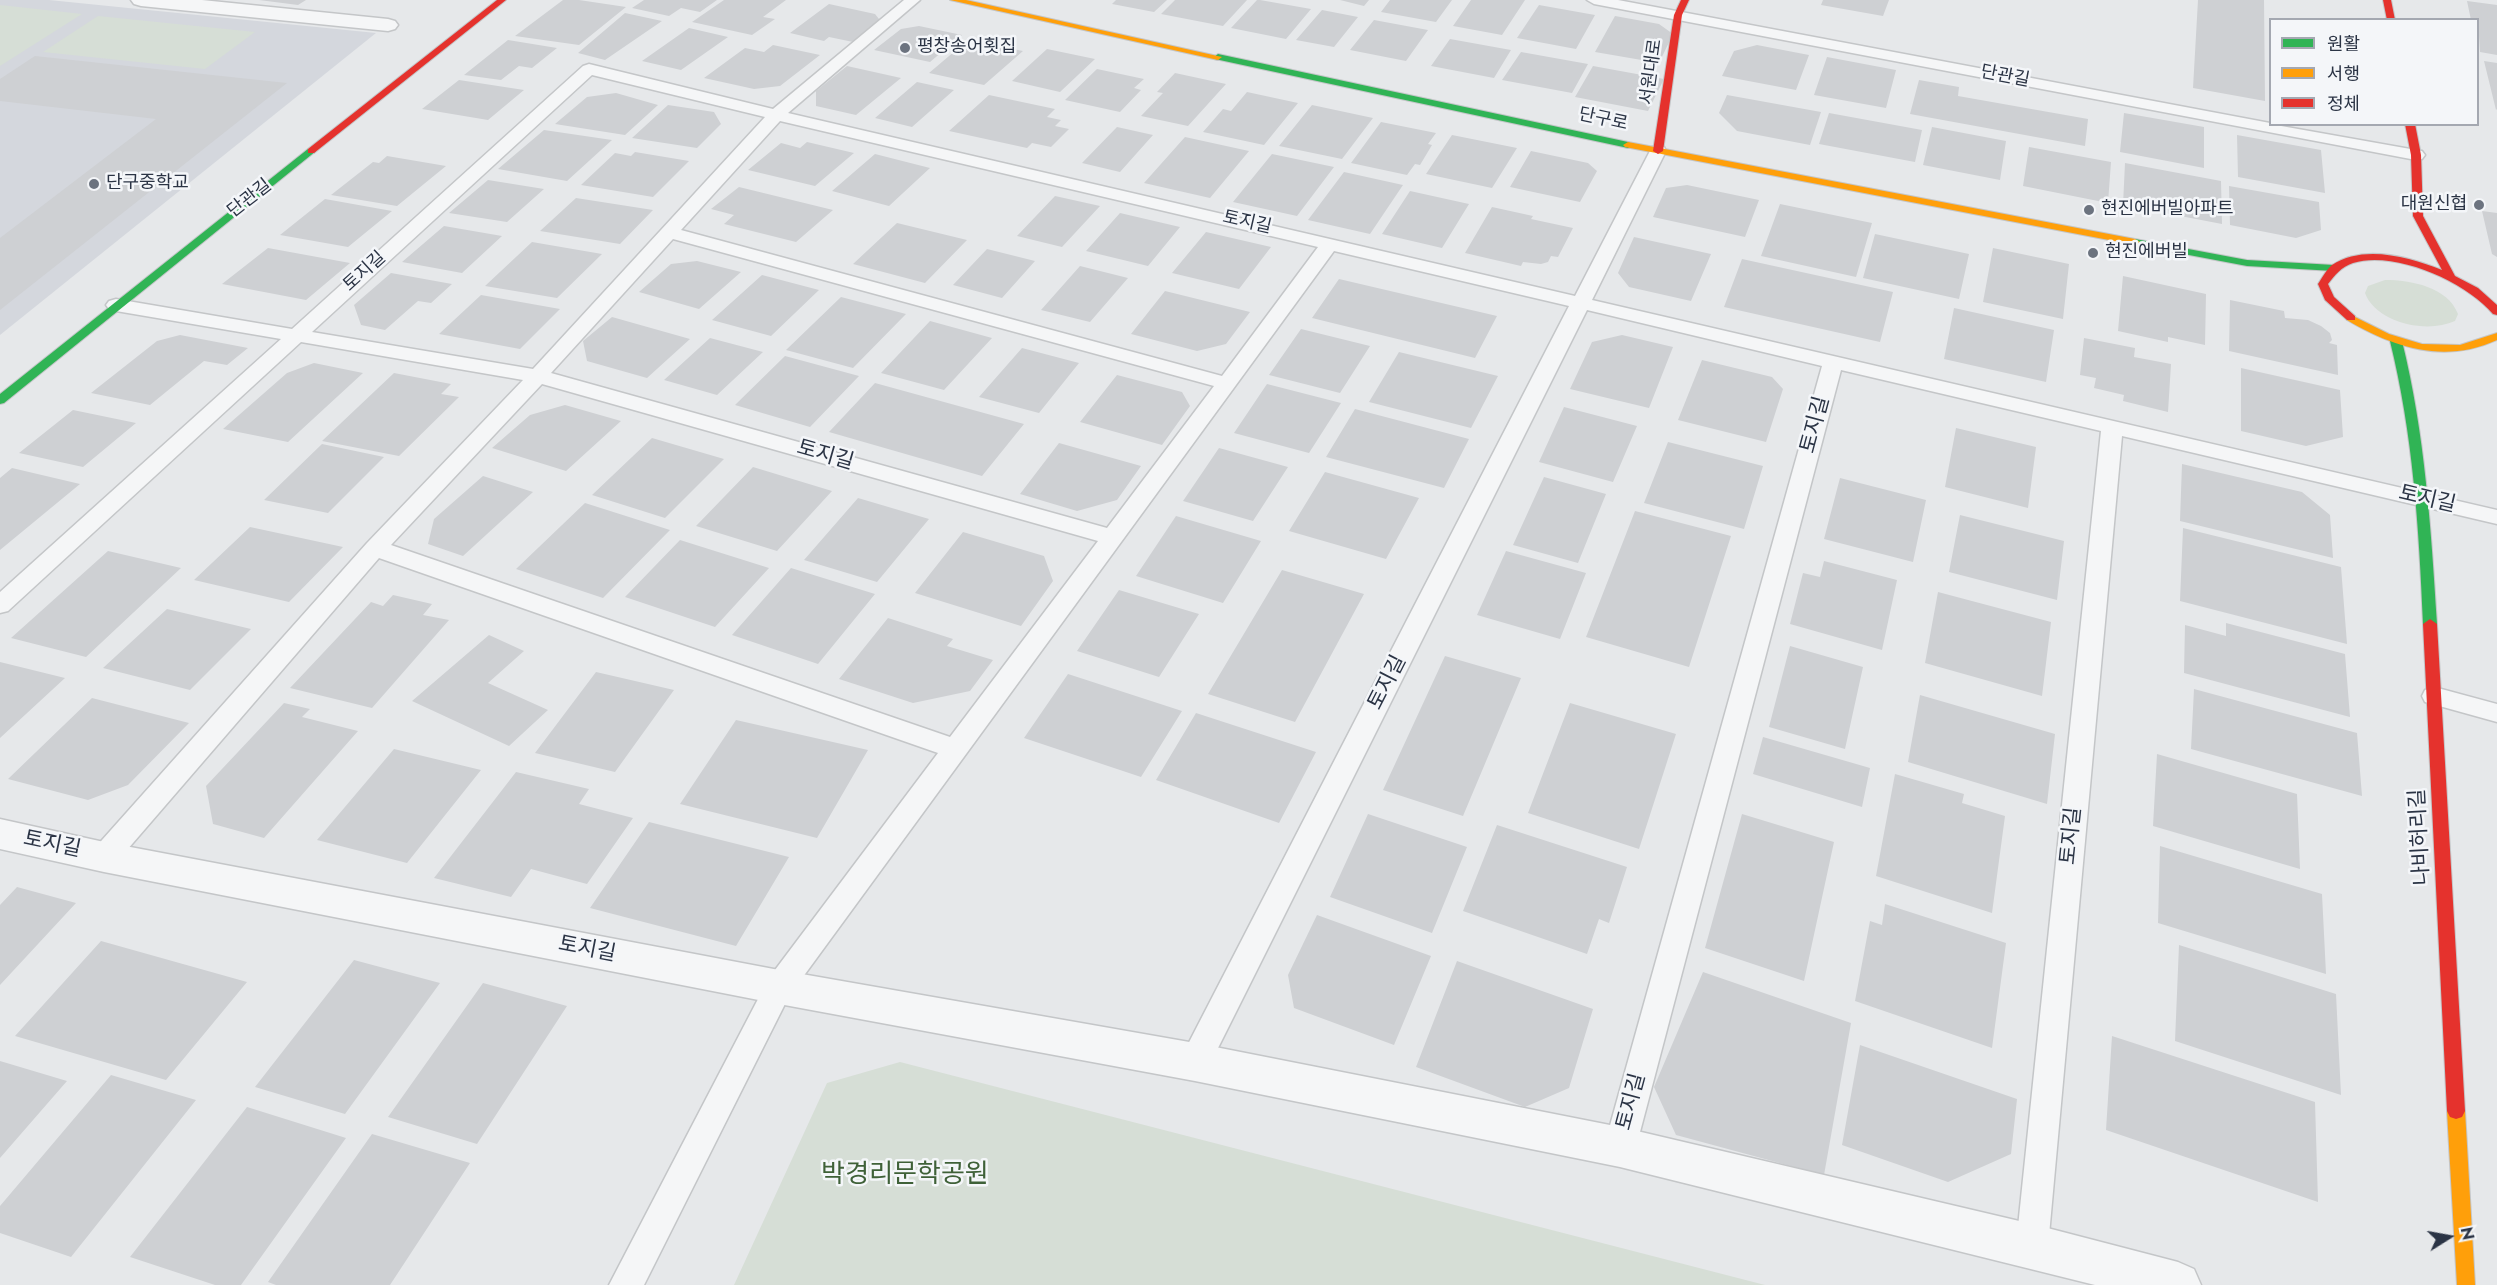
<!DOCTYPE html>
<meta charset="utf-8">
<style>
body{margin:0}
#map{position:relative;width:2497px;height:1285px;overflow:hidden;background:#e6e8ea;font-family:Jost,"Noto Sans KR",sans-serif}
canvas{display:block}
.legend{position:absolute;left:2269px;top:18px;width:210px;height:108px;box-sizing:border-box;background:#f4f6f9;border:2px solid #a4a8b1;margin:0;padding:8px 10px;list-style:none;font-size:18px;color:#2b3445}
.legend li{display:flex;align-items:center;gap:12px;height:30px}
.legend b{width:30px;border:2px solid #a4a8b1}
.north{position:absolute;left:2419px;top:1207px;width:60px;height:60px;-webkit-text-stroke:4px #f4f6f9;paint-order:stroke;rotate:79deg;font-size:16px;font-weight:700;line-height:24px;text-align:center;color:#2b3445}
.north::after{content:'';display:block;margin:auto;width:21px;height:27px;background:#2b3445;clip-path:polygon(50% 0,100% 100%,50% 72%,0 100%)}
</style>
<div id="map">
<canvas width="2497" height="1285"></canvas>
<ul class="legend">
<li><b style="height:8px;background:#30b455"></b>원활</li>
<li><b style="height:8px;background:#ff9f0a"></b>서행</li>
<li><b style="height:8px;background:#e5322d"></b>정체</li>
</ul>
<div class="north">N</div>
</div>
<script>
const ctx = document.querySelector('canvas').getContext('2d');
ctx.lineJoin = 'round';
function paint(path, color) { ctx.fillStyle = color; ctx.fill(path, 'evenodd'); }
function stroke(path, color, width, dash) { ctx.strokeStyle = color; ctx.lineWidth = width; ctx.lineCap = dash ? 'butt' : 'round'; ctx.setLineDash(dash || []); ctx.stroke(path); }
function label(font, color, halo, rows, align = 'center') {
  ctx.font = font + ' Jost,"Noto Sans KR",sans-serif'; ctx.lineWidth = 5; ctx.setLineDash([]); ctx.textBaseline = 'middle'; ctx.strokeStyle = halo; ctx.fillStyle = color; for (const [text, x, y, turn = 0] of rows) {
    ctx.save(); ctx.translate(x, y); ctx.rotate((+turn || 0) * Math.PI / 180); ctx.textAlign = isNaN(turn) ? turn : align; if (halo) ctx.strokeText(text, 0, 0); ctx.fillText(text, 0, 0); ctx.restore();
  }
}
paint(new Path2D(`
 M0,0H49L376,33L0,335Z`), '#d4d7dd');
paint(new Path2D(`
 M0,5L82,14L0,66Z
 M98,16L255,32L205,69L43,52Z
 M2385,280C2411,280 2448,287 2458,314L2455,321C2427,334 2376,323 2365,293L2368,286Z
 M900,1062L1765,1285H734L827,1083Z`), '#d6ded6');
paint(new Path2D(`
 M259,0H306L298,5Z
 M563,0H579L626,7L579,45L515,36Z
 M644,0H717L700,12L681,8L669,16L632,8Z
 M724,0H786L763,17L775,19L752,35L692,22Z
 M1116,0H1167L1154,12L1112,4Z
 M1175,0H1247L1223,26L1161,14Z
 M1257,0H1260L1311,9L1286,39L1231,28Z
 M1340,0H1369L1364,6Z
 M1390,0H1452L1436,22L1381,12Z
 M1471,0H1525L1502,35L1453,26Z
 M1823,0H1889L1883,16L1821,5Z
 M2198,0H2264L2265,101L2193,88Z
 M2467,1L2497,5V55L2480,52L2478,20H2471Z
 M829,4L875,14L883,24L858,43L829,37L824,41L790,33Z
 M1539,5L1595,15L1576,49L1517,38Z
 M1322,10L1358,17L1334,47L1296,40Z
 M625,13L662,21L605,60L578,53Z
 M1615,16L1659,24L1673,34L1659,63L1595,52Z
 M1374,20L1428,30L1406,61L1350,50Z
 M919,26L962,35L930,62L874,50L901,29Z
 M689,28L728,37L681,70L642,61Z
 M1450,39L1511,50L1494,78L1431,66Z
 M508,40L557,48L532,68L519,66L501,80L464,75Z
 M983,43L1023,51L984,85L929,73L962,45L977,49Z
 M773,45L820,55L780,86L754,89L704,78L745,48L764,52Z
 M1757,45L1809,55L1796,90L1722,76L1734,51Z
 M1047,49L1095,59L1060,92L1012,81Z
 M1521,52L1588,64L1572,93L1502,80Z
 M35,56L287,83L0,310V238L156,119L0,101V79Z
 M1827,57L1896,70L1886,108L1814,95Z
 M2484,61L2497,63V109L2496,110Z
 M847,66L901,78L856,115L816,106V91Z
 M1593,66L1664,79L1648,111L1575,97Z
 M1097,69L1144,79L1134,88L1141,90L1120,112L1065,100Z
 M1175,73L1226,84L1188,126L1141,116L1163,93L1157,92Z
 M459,80L524,90L488,120L422,109Z
 M1919,80L1959,87L1958,96L2088,119L2085,146L1910,114Z
 M917,82L954,90L912,127L875,118Z
 M1247,92L1298,103L1264,145L1203,132L1223,109L1231,111Z
 M616,93L658,105L625,135L555,124L587,97Z
 M989,95L1055,109L1047,117L1061,120L1055,126L1069,129L1051,147L1032,143L1027,148L949,131Z
 M1727,95L1821,112L1810,145L1737,131L1719,113Z
 M668,105L714,112L721,124L697,148L632,138Z
 M1312,105L1373,118L1342,159L1279,146Z
 M1829,113L1922,130L1915,162L1819,144Z
 M2124,113L2204,127V168L2120,152Z
 M1381,122L1436,133L1428,144L1432,145L1420,165L1415,164L1407,175L1351,163Z
 M1117,127L1153,135L1120,172L1082,163Z
 M1932,127L2006,141L2000,180L1923,165Z
 M544,130L612,140L567,181L498,169Z
 M1452,135L1517,148L1492,188L1426,174Z
 M2237,135L2321,150L2325,193L2238,177Z
 M1185,137L1249,151L1210,198L1144,183Z
 M807,142L854,153L815,186L748,170L781,143L800,148Z
 M2029,147L2111,162L2108,203L2023,186Z
 M1531,151L1588,163L1597,171L1580,202L1510,187Z
 M635,152L689,161L653,197L581,185L615,153L631,156Z
 M875,154L930,168L889,206L832,191Z
 M1272,154L1334,167L1297,216L1233,202Z
 M387,156L446,166L397,206L331,195L373,162L379,163Z
 M2125,163L2221,181L2222,224L2123,205Z
 M1344,172L1403,185L1370,234L1308,220Z
 M488,180L544,189L507,222L449,213Z
 M1687,185L1759,200L1745,237L1653,217L1666,188Z
 M2229,186L2319,202L2321,230L2296,238L2230,225Z
 M739,187L833,210L796,242L724,224L734,215L711,209Z
 M1410,191L1469,204L1442,248L1382,234Z
 M1055,196L1100,206L1062,247L1017,236Z
 M576,198L653,210L620,244L540,231Z
 M325,199L392,211L348,247L280,235Z
 M1780,204L1872,223L1856,277L1761,256Z
 M1492,207L1533,216L1531,219L1573,228L1558,257L1551,256L1548,262L1541,264L1523,262L1521,266L1465,253Z
 M2482,211L2497,213V257L2492,254Z
 M1120,213L1180,227L1148,266L1086,251Z
 M897,223L967,240L925,283L853,264Z
 M444,226L502,236L462,273L402,262Z
 M1206,232L1271,247L1239,289L1172,273Z
 M1875,234L1969,254L1959,299L1863,278Z
 M1634,237L1711,254L1691,301L1629,287L1618,273Z
 M532,242L602,254L557,298L485,286Z
 M268,248L350,263L306,300L222,284Z
 M1993,248L2069,264L2063,319L1983,302Z
 M987,249L1035,261L1002,298L953,285Z
 M1742,259L1893,292L1880,342L1724,307Z
 M697,261L741,272L699,309L639,292L671,264Z
 M1080,266L1128,278L1090,322L1041,310Z
 M391,273L452,284L431,303L418,301L385,330L361,325L354,305Z
 M762,275L819,290L771,336L712,320Z
 M2123,276L2206,294L2205,345L2168,337V342L2118,331Z
 M1339,279L1497,316L1475,358L1312,318Z
 M1165,291L1250,312L1226,344L1197,351L1131,334Z
 M481,295L560,309L520,349L439,334Z
 M841,297L906,314L853,368L786,350Z
 M2230,300L2284,311L2285,318L2308,320L2321,326L2330,333L2332,340L2329,343L2337,345L2338,375L2229,351Z
 M1954,308L2054,330L2046,382L1944,359Z
 M612,317L690,339L647,378L587,361L583,341Z
 M930,321L992,338L944,390L881,373Z
 M1301,329L1370,346L1340,393L1269,375Z
 M180,335L248,348L227,365L204,361L150,405L91,393L157,341Z
 M1622,335L1673,347L1649,408L1570,389L1592,342Z
 M710,338L763,352L717,395L664,380Z
 M2084,338L2135,348L2134,357L2171,364L2168,412L2123,401L2124,395L2094,388L2096,378L2080,375Z
 M1022,348L1079,363L1039,413L979,397Z
 M1399,352L1498,376L1471,428L1369,402Z
 M785,356L859,376L810,427L735,405Z
 M1702,360L1772,377L1783,389L1766,442L1678,420Z
 M314,363L363,373L288,442L223,429L287,373Z
 M2241,368L2340,390L2343,437L2306,446L2241,431Z
 M394,373L451,384L441,394L459,397L399,456L322,441Z
 M1117,375L1182,392L1190,406L1162,445L1080,422Z
 M875,383L1024,424L982,476L829,432Z
 M1267,384L1341,403L1309,453L1234,433Z
 M565,405L621,421L566,471L492,448L530,415Z
 M1564,407L1637,426L1613,482L1539,462Z
 M1355,409L1469,439L1444,488L1326,457Z
 M73,410L136,423L83,467L19,453Z
 M1956,428L2036,447L2028,508L1945,487Z
 M652,438L724,459L665,518L592,495Z
 M1668,442L1763,466L1744,529L1644,503Z
 M1059,443L1141,466L1117,500L1077,511L1020,494Z
 M322,444L384,457L328,513L264,500Z
 M1219,448L1288,467L1253,521L1183,501Z
 M2182,464L2302,492L2330,515L2333,558L2180,521Z
 M753,467L832,491L777,551L696,526Z
 M12,468L80,484L0,550V478Z
 M1325,472L1419,498L1386,559L1289,531Z
 M483,476L533,492L463,556L428,544L434,519Z
 M1544,477L1606,494L1578,563L1513,545Z
 M1840,478L1926,500L1913,562L1824,539Z
 M858,498L929,519L877,582L804,560Z
 M585,503L670,530L603,598L516,569Z
 M1635,511L1731,536L1689,667L1586,637Z
 M1960,515L2064,541L2057,600L1949,572Z
 M1176,516L1261,541L1223,603L1136,576Z
 M250,527L343,547L289,602L194,580Z
 M2183,528L2341,567L2347,644L2180,601Z
 M963,532L1044,556L1053,581L1021,626L915,593Z
 M680,540L769,568L715,627L625,597Z
 M108,551L181,568L86,657L11,638Z
 M1506,551L1586,573L1560,639L1477,615Z
 M1824,561L1897,580L1882,650L1790,624L1803,573L1820,577Z
 M791,568L875,594L818,664L732,635Z
 M1282,570L1364,594L1295,722L1208,694Z
 M1119,590L1199,614L1159,677L1077,651Z
 M1938,592L2051,622L2042,696L1925,663Z
 M393,595L432,604L423,615L449,620L372,708L290,688L371,602L383,606Z
 M167,609L251,629L190,690L103,668Z
 M888,618L953,639L947,646L993,660L970,691L913,703L839,679Z
 M2226,623L2345,654L2350,717L2184,673L2185,625L2226,636Z
 M489,635L524,651L488,683L548,710L509,746L412,701Z
 M1790,646L1863,667L1845,749L1769,727Z
 M1445,656L1521,678L1463,816L1383,790Z
 M0,662L65,678L0,738Z
 M596,672L674,690L615,772L535,753Z
 M1068,674L1182,711L1141,777L1024,738Z
 M2194,689L2357,733L2362,796L2191,749Z
 M1920,695L2055,734L2047,804L1908,762Z
 M92,698L189,723L128,785L88,800L8,779Z
 M284,703L310,709L302,717L358,731L264,838L213,824L206,786Z
 M1570,703L1676,734L1639,849L1528,813Z
 M1196,713L1316,752L1279,823L1156,780Z
 M736,720L868,750L817,838L680,804Z
 M1763,737L1870,768L1862,807L1753,774Z
 M394,749L481,770L407,863L317,840Z
 M2157,754L2297,794L2300,869L2153,826Z
 M516,772L589,789L579,804L633,818L587,884L531,869L511,897L434,878Z
 M1895,774L1964,794L1962,803L2005,816L1992,913L1876,876Z
 M1368,814L1467,847L1432,933L1330,897Z
 M1742,814L1834,842L1804,981L1705,948Z
 M649,822L789,857L736,946L590,908Z
 M1497,825L1627,867L1609,923L1599,919L1587,954L1463,911Z
 M2160,846L2322,894L2326,974L2158,923Z
 M17,887L76,903L0,985V905Z
 M1885,904L2006,943L1992,1048L1855,1001L1870,921L1882,925Z
 M1317,915L1431,956L1394,1045L1294,1008L1288,975Z
 M101,941L247,982L166,1080L15,1036Z
 M2179,945L2336,994L2341,1095L2175,1041Z
 M354,960L440,983L345,1114L255,1087Z
 M1457,961L1593,1009L1569,1088L1525,1107L1416,1067Z
 M1703,972L1851,1023L1824,1175L1676,1135L1654,1087Z
 M483,983L567,1006L477,1144L388,1117Z
 M2112,1036L2315,1102L2318,1202L2106,1130Z
 M1860,1045L2017,1099L2011,1154L1948,1182L1842,1145Z
 M0,1061L67,1081L0,1158Z
 M111,1075L196,1100L71,1257L0,1233V1206Z
 M247,1107L346,1138L241,1285H215L130,1257Z
 M372,1134L470,1163L390,1285H276L268,1282Z`), '#ced0d3');
const lane = new Path2D(`
 M904,0H920L788,113L1575,296L1650,151L1652,147H1664L1666,151L1592,300L2497,510V524L2122,436L2048,1246L2044,1257L2032,1262L2020,1257L2016,1246L2101,431L1841,370L1636,1147L1631,1157L1620,1162L1609,1157L1604,1147L1822,366L1587,310L1206,1072L1195,1075L1184,1072L1180,1062L1184,1052L1569,306L1334,251L789,996L644,1285H609L769,978L938,753L379,558L114,865L104,868L94,865L90,857L94,849L367,543L523,380L301,342L8,611L0,613V592L281,339L116,311L109,309L106,305L109,301L116,299L292,329L583,66L589,64L773,109ZM592,75L765,117L533,369L312,332ZM780,121L1318,247L1222,376L681,230ZM673,239L1214,386L1107,528L551,373ZM542,384L1098,541L950,737L391,545Z
 M1587,0H1618L2270,123V124L2416,150L2422,151L2425,155L2422,159L2416,160L1594,4Z
 M2434,687L2497,704V722L2425,702L2422,696L2425,690Z`);
const street = new Path2D(`
 M131,0H202L388,19L395,21L398,25L395,29L388,31L141,6L134,4Z
 M0,819L104,842L779,970L1195,1043L1620,1127L2032,1224L2178,1262L2194,1269L2201,1285H2095L1620,1167L1195,1081L779,1004L104,872L0,849Z`);
const fast = new Path2D(`
 M1218,54L1628,142L1633,145L1628,148L1215,59L1214,57Z
 M308,149L316,151L4,403L0,404V394Z
 M2135,239L2247,260L2334,265L2339,268L2334,271L2247,266L2131,244V240Z
 M2396,338L2402,341C2425,434 2431,528 2437,624L2430,629L2423,624C2419,528 2413,434 2390,341Z`);
const slow = new Path2D(`
 M950,0H966L1222,57L1218,60Z
 M1628,142L2135,239L2140,242L2135,245L1625,147L1623,145Z
 M2351,315L2389,334L2422,344L2460,345L2497,333V340C2445,364 2394,348 2347,320V316Z
 M2456,1103L2462,1105L2465,1111L2475,1285H2457L2447,1111L2450,1105Z`);
const jam = new Path2D(`
 M497,0H506L314,153H308V149Z
 M1681,0H1689L1682,15L1663,151L1658,154L1653,151L1674,15Z
 M2383,0H2391L2395,20H2387Z
 M2405,124H2415L2421,155L2423,216L2455,276L2478,288L2497,305V315L2493,314C2466,282 2395,250 2353,263C2341,267 2335,275 2328,284L2334,297L2355,316V320H2347L2325,300L2318,284C2322,278 2326,270 2332,265C2363,244 2410,257 2442,270L2413,216L2411,155Z
 M2430,619L2437,624L2465,1111L2462,1117L2456,1119L2450,1117L2447,1111L2423,624Z`);
stroke(lane, '#c4c6c8', 3);
stroke(street, '#c4c6c8', 3);
stroke(fast, '#c4c6c8', 2);
stroke(slow, '#c4c6c8', 2);
stroke(jam, '#c4c6c8', 2);
paint(lane, '#f5f6f7');
paint(street, '#f5f6f7');
paint(fast, '#30b455');
paint(slow, '#ff9f0a');
paint(jam, '#e5322d');
for (const [x, y, r, color] of [
 [905,48,6,"#6c737f"],
 [94,184,6,"#6c737f"],
 [2479,205,6,"#6c737f"],
 [2089,210,6,"#6c737f"],
 [2093,253,6,"#6c737f"]
]) { const dot = new Path2D(); dot.arc(x, y, r, 0, 2 * Math.PI); ctx.fillStyle = color; ctx.fill(dot); stroke(dot, '#f4f6f9', 2); }
label('18px', '#2b3445', '#f4f6f9', [
 ["평창송어횟집",917,48],
 ["단구중학교",106,184],
 ["대원신협",2467,205,"right"],
 ["현진에버빌아파트",2101,210],
 ["현진에버빌",2105,253]
], 'left');
label('18px', '#2b3445', '#f4f6f9', [
 ["서원대로",1652,72,-82],
 ["단관길",2005,77,11],
 ["단구로",1603,120,12],
 ["단관길",250,199,-38],
 ["토지길",1247,223,13],
 ["토지길",365,272,-42]
]);
label('21px', '#2b3445', '#f4f6f9', [
 ["토지길",1816,425,-75],
 ["토지길",825,456,16],
 ["토지길",2427,500,13],
 ["토지길",1388,683,-63],
 ["토지길",2072,836,-84],
 ["나비허리길",2421,837,-93],
 ["토지길",52,845,12],
 ["토지길",587,950,11],
 ["토지길",1632,1102,-75]
]);
label('26px', '#3f6138', '#f4f6f9', [
 ["박경리문학공원",905,1176]
]);
</script>
